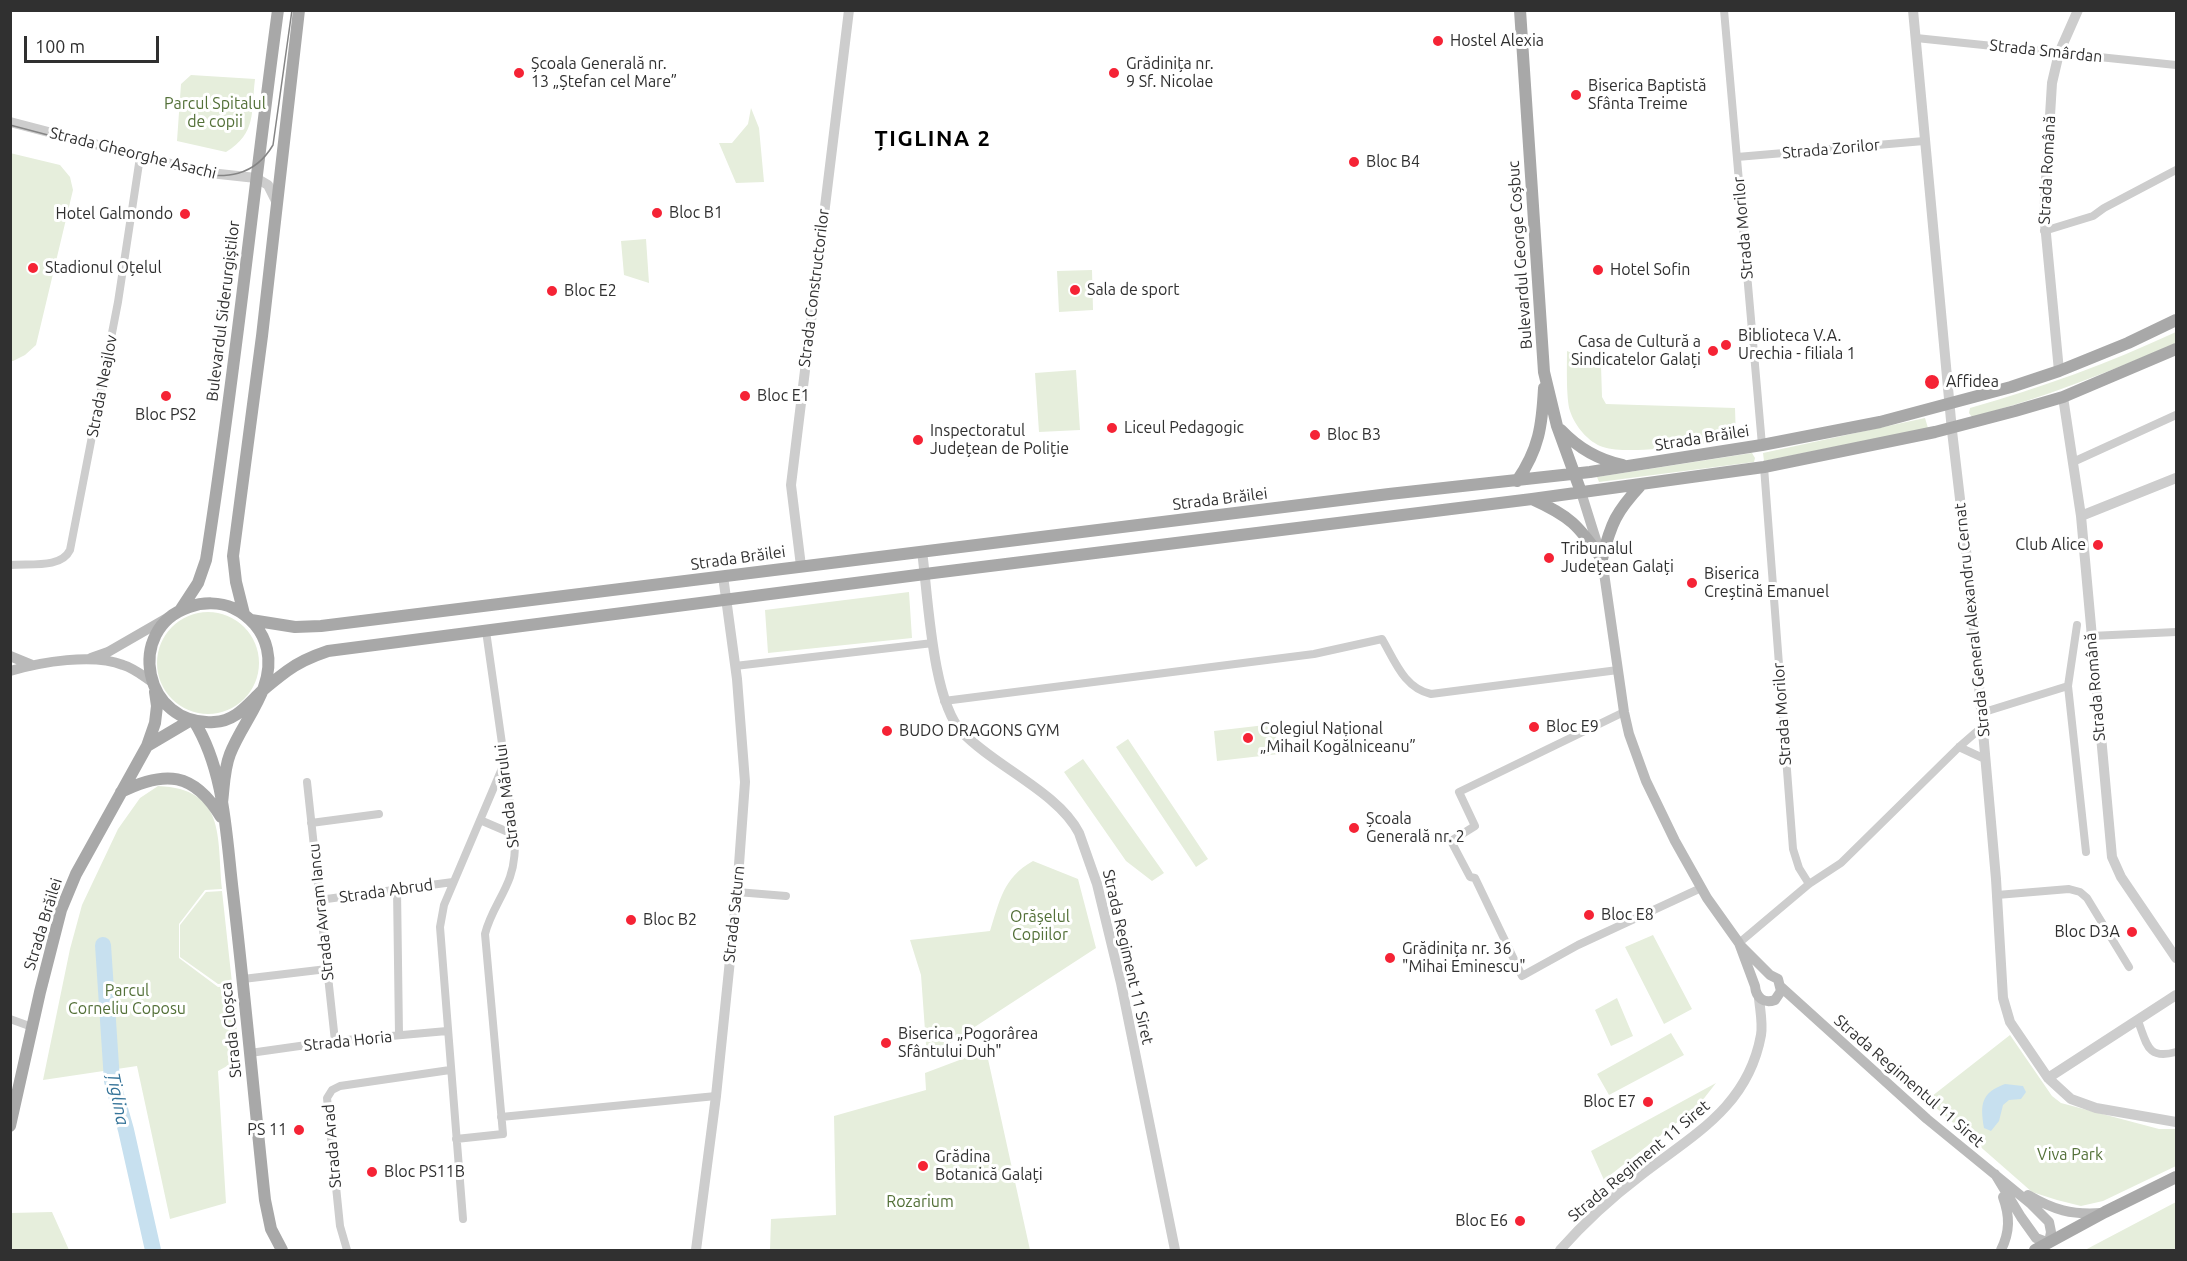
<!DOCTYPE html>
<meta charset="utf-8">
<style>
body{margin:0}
#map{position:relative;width:2187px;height:1261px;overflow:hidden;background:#fff;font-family:Ubuntu,sans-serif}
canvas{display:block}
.frame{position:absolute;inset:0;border:12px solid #303030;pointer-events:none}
.scale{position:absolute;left:24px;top:36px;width:135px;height:27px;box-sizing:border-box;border:3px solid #303030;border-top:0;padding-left:8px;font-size:18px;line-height:21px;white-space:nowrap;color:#303030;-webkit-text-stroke:4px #fff;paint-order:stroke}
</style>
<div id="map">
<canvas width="2187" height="1261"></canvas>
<div class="frame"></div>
<div class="scale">100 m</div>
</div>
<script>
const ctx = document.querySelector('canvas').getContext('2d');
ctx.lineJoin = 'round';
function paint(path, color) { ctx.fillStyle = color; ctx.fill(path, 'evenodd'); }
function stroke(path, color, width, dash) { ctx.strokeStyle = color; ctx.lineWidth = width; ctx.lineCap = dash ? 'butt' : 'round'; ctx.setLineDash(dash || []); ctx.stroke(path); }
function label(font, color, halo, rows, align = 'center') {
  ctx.font = font + ' Ubuntu,sans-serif'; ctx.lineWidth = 6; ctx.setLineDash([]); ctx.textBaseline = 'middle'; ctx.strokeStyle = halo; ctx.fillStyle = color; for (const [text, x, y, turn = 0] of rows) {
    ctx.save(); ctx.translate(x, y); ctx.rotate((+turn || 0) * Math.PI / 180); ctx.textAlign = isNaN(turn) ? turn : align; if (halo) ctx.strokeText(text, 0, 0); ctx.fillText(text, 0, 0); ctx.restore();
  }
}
paint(new Path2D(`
 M191,75L255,79C251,112 257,133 226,152L177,141L181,84Z
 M751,108L759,128L764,182L736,183L719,143H732L748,124Z
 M10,153L60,165L70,177L73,190L36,345L25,355L13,361H10Z
 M646,239L649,283L624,275L621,241Z
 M1092,270L1093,310L1059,312L1057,271Z
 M2176,332V343C2108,372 2044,398 1972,417L1969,413L1970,408C2041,388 2109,363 2176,332Z
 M1567,351L1601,365L1602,397L1606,404L1735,408L1736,439C1705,443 1631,456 1603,447C1588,442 1575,426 1570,411C1566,399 1567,365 1567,351Z
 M1076,370L1080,430L1039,432L1035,373Z
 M1925,418L1928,428L1764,461L1763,453Z
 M1752,453L1755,458L1754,462L1599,482L1597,477Z
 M909,592L912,638L768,653L765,610Z
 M157 663a51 51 0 1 1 102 0a51 51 0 1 1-102 0Z
 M1274,724L1279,754L1217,761L1214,731Z
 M1128,739L1208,859L1196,867L1116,747Z
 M1083,759L1164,873L1152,881L1126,861L1064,772Z
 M158,786C226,789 217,836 222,889L205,890L179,924V958L218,987L232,986L240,1059L218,1071L226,1203L170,1219L137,1066L43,1080L70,949L82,905L118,829L140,798Z
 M1033,861L1078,879L1096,948L927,1058L921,975L910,940L990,931C1000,900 1003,878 1033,861Z
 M222,891L232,983L218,984L180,957V925L206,892Z
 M1653,935L1692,1009L1664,1024L1625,947Z
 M1617,998L1633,1036L1611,1046L1595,1010Z
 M1671,1033L1684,1055L1609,1095L1597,1074Z
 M2010,1035L2052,1096L2061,1103L2159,1129H2176V1166L2103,1201L2081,1206L2057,1200L2032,1192L1927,1100Z
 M986,1050L1030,1250H770L771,1219L836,1215L834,1116L926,1090L925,1073Z
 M1716,1083L1698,1106L1604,1180L1591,1151Z
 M2176,1202V1250H2085Z
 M52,1212L69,1250H11V1213Z`), '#e6eedc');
paint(new Path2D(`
 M2005,1084L2023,1086L2026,1092L2021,1099L2009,1100L2003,1105L1999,1121L1991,1131L1984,1128C1980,1104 1981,1093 2005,1084Z`), '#c7e0ef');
stroke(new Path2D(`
 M103,945L112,1081L126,1130L153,1250`), '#c7e0ef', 16);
stroke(new Path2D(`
 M1724,10L1762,445
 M1916,38L2176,65
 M1737,157L1924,141
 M2044,231L2093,216L2104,208L2176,170
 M2073,462L2176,415
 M1764,467L1793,849L1799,868L1809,884
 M10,565C29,563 61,569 70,550L118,302L140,157
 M2077,625L2068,686L2086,852
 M2091,636L2176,632
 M735,666L933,643
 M944,701L1314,654L1382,639C1395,661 1404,688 1431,694L1618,670
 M1624,712L1459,792L1475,826L1451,841L1470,877L1475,878L1522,976L1578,945L1701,888
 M1981,713L2068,686
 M1959,747L1985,759
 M307,782L335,1041
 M480,820L515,835
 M311,823L379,814
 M397,889L399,1035
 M737,892L786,896
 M1997,895L2069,889L2080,892L2087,898L2129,967
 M319,900L453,882
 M1739,943L1809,884L1841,863L1959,747L1982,727
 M243,979L327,969
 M10,1019L32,1027
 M2138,1021C2147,1044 2147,1060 2176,1052
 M250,1053L335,1041L447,1031
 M501,1117L716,1096
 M456,1139L503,1134L485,934C490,913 503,897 510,877C515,863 515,849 515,835L486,631
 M463,1219L440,927L444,905L503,766
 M347,1250L340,1226L327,1098L332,1090L340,1086L450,1070`), '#cdcdcd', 8);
stroke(new Path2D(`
 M1913,10L1952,431L1970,584L1996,879L2003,998L2010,1022L2048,1078L2071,1099L2096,1108L2176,1122
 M10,122L171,164L210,173L256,178L268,185L276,201
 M2059,371L2044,213L2052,83L2059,53L2078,10
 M2063,397L2081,516L2112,857L2121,877L2176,958
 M2081,516L2176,478
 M922,551C928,595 932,701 962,732C994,766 1058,792 1079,833L1097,884L1121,983L1175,1250
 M801,566L791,485L849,10
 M2048,1078L2176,995
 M696,1250L716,1096L737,892L745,782L737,679L723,576
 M1560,1250C1584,1223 1611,1198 1640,1176C1693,1135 1748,1107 1761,1035C1763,1023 1760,1010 1759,998`), '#cdcdcd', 10);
stroke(new Path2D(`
 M1581,492L1602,559L1624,712L1629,734L1646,781L1675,841L1707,898L1739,943L1755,986C1756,998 1764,1004 1775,1000L1781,991L1778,979L1770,975L1741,946
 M10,656L32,665
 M91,658L108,652L167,618
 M10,671C41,662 93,653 123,665C133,668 142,675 151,681
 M1781,987L1927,1119L2031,1204L2049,1222L2051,1232L2049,1243L2036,1238L2021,1217L1995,1174
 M2028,1195C2054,1210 2071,1215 2101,1213
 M2001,1250C2010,1232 2010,1216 2003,1197`), '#bababa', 10);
stroke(new Path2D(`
 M1520,10L1544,372L1557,426L1581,492
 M1561,430C1578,448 1599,460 1623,465
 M1517,481C1539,449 1542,426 1544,388
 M1532,499C1570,516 1578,525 1602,559
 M1602,559C1611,523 1616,512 1641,485
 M181,609L198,583L206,560C235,377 253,194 278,10
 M244,614L236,582L233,556L262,336L299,10
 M251,620L295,627L321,626L1389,494L1590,472L1762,445L1880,422L2011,387L2059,371L2128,343L2176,320
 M194,721C225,771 226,835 233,893C245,995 254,1098 265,1200L271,1229L282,1250
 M147,746L191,720
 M121,792C165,770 194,772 221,817
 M222,803C224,787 224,769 230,754C243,720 276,688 267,649C263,631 250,616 233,608C220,602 203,602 189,607C124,629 144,727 214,722C236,721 247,705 262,691C270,684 279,677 287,671C299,662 313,656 328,651L925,574L1532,499L1764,467L1935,432L2015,411L2063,397L2176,349
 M10,1126L40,992L61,910L76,874L147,746L155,723L157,706L155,692
 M2035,1250L2105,1212L2176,1177`), '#a8a8a8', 12);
stroke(new Path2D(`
 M10,125L192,173C226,179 254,177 273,145L292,10`), '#858585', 1.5);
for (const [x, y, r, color] of [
 [1438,41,6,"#f52335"],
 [519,73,6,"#f52335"],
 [1114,73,6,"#f52335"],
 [1576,95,6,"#f52335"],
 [1354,162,6,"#f52335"],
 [657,213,6,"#f52335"],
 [185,214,6,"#f52335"],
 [33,268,6,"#f52335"],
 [1598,270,6,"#f52335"],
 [1075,290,6,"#f52335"],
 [552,291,6,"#f52335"],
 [1726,345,6,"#f52335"],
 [1713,351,6,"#f52335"],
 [1932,382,8,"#f52335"],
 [166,396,6,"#f52335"],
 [745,396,6,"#f52335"],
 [1112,428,6,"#f52335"],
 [1315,435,6,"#f52335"],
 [918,440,6,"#f52335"],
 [2098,545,6,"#f52335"],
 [1549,558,6,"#f52335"],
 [1692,583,6,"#f52335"],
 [1534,727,6,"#f52335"],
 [887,731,6,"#f52335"],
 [1248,738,6,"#f52335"],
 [1354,828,6,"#f52335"],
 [1589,915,6,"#f52335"],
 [631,920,6,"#f52335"],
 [2132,932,6,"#f52335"],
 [1390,958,6,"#f52335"],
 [886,1043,6,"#f52335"],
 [1648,1102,6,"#f52335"],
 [299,1130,6,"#f52335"],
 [923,1166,6,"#f52335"],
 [372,1172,6,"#f52335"],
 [1520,1221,6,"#f52335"]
]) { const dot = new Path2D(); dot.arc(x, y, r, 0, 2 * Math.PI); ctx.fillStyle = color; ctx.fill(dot); stroke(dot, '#fff', 2); }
label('16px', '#303030', '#fff', [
 ["Hostel Alexia",1450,41],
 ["Școala Generală nr.",531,64],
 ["13 „Ștefan cel Mare”",531,82],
 ["Grădinița nr.",1126,64],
 ["9 Sf. Nicolae",1126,82],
 ["Biserica Baptistă",1588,86],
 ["Sfânta Treime",1588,104],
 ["Bloc B4",1366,162],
 ["Bloc B1",669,213],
 ["Hotel Galmondo",173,214,"right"],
 ["Stadionul Oțelul",45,268],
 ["Hotel Sofin",1610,270],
 ["Sala de sport",1087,290],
 ["Bloc E2",564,291],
 ["Biblioteca V.A.",1738,336],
 ["Urechia - filiala 1",1738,354],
 ["Casa de Cultură a",1701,342,"right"],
 ["Sindicatelor Galați",1701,360,"right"],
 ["Affidea",1946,382],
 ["Bloc E1",757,396],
 ["Bloc PS2",166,415,"center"],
 ["Liceul Pedagogic",1124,428],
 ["Inspectoratul",930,431],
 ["Județean de Poliție",930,449],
 ["Bloc B3",1327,435],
 ["Club Alice",2086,545,"right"],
 ["Tribunalul",1561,549],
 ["Județean Galați",1561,567],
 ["Biserica",1704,574],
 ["Creștină Emanuel",1704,592],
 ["Bloc E9",1546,727],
 ["Colegiul Național",1260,729],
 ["„Mihail Kogălniceanu”",1260,747],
 ["BUDO DRAGONS GYM",899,731],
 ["Școala",1366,819],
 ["Generală nr. 2",1366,837],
 ["Bloc E8",1601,915],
 ["Bloc B2",643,920],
 ["Bloc D3A",2120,932,"right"],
 ["Grădinița nr. 36",1402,949],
 ["\"Mihai Eminescu\"",1402,967],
 ["Biserica „Pogorârea",898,1034],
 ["Sfântului Duh\"",898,1052],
 ["Bloc E7",1636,1102,"right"],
 ["PS 11",287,1130,"right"],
 ["Grădina",935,1157],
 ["Botanică Galați",935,1175],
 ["Bloc PS11B",384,1172],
 ["Bloc E6",1508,1221,"right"]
], 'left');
label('16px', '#303030', '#fff', [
 ["Strada Smârdan",2046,51,6],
 ["Strada Zorilor",1831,149,-5],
 ["Strada Gheorghe Asachi",133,153,14],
 ["Strada Română",2047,170,-87],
 ["Strada Morilor",1743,228,-95],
 ["Bulevardul George Coșbuc",1520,255,-94],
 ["Strada Constructorilor",814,288,-83],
 ["Bulevardul Siderurgiștilor",223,311,-83],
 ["Strada Neajlov",102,386,-79],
 ["Strada Brăilei",1702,438,-9],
 ["Strada Brăilei",1220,499,-7],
 ["Strada Brăilei",738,558,-8],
 ["Strada General Alexandru Cernat",1972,620,-96],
 ["Strada Română",2095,687,-95],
 ["Strada Morilor",1782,714,-94],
 ["Strada Mărului",507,796,-97],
 ["Strada Abrud",386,891,-8],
 ["Strada Avram Iancu",321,912,-96],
 ["Strada Saturn",734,914,-84],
 ["Strada Brăilei",43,924,-73],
 ["Strada Regiment 11 Siret",1128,957,77],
 ["Strada Cloșca",231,1030,-96],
 ["Strada Horia",348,1041,-6],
 ["Strada Regimentul 11 Siret",1909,1081,41],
 ["Strada Arad",332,1146,-95],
 ["Strada Regiment 11 Siret",1639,1161,-40]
]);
label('16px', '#537038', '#fff', [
 ["Parcul Spitalul",215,104],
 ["de copii",215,122],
 ["Orășelul",1040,917],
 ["Copiilor",1040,935],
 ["Parcul",127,991],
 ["Corneliu Coposu",127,1009],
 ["Viva Park",2070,1155],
 ["Rozarium",920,1202]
]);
label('italic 18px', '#367499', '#fff', [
 ["Țiglina",118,1099,79]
]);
ctx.letterSpacing = '1.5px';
label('bold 22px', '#000', '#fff', [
 ["ȚIGLINA 2",933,139]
]);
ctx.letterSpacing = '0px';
</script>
